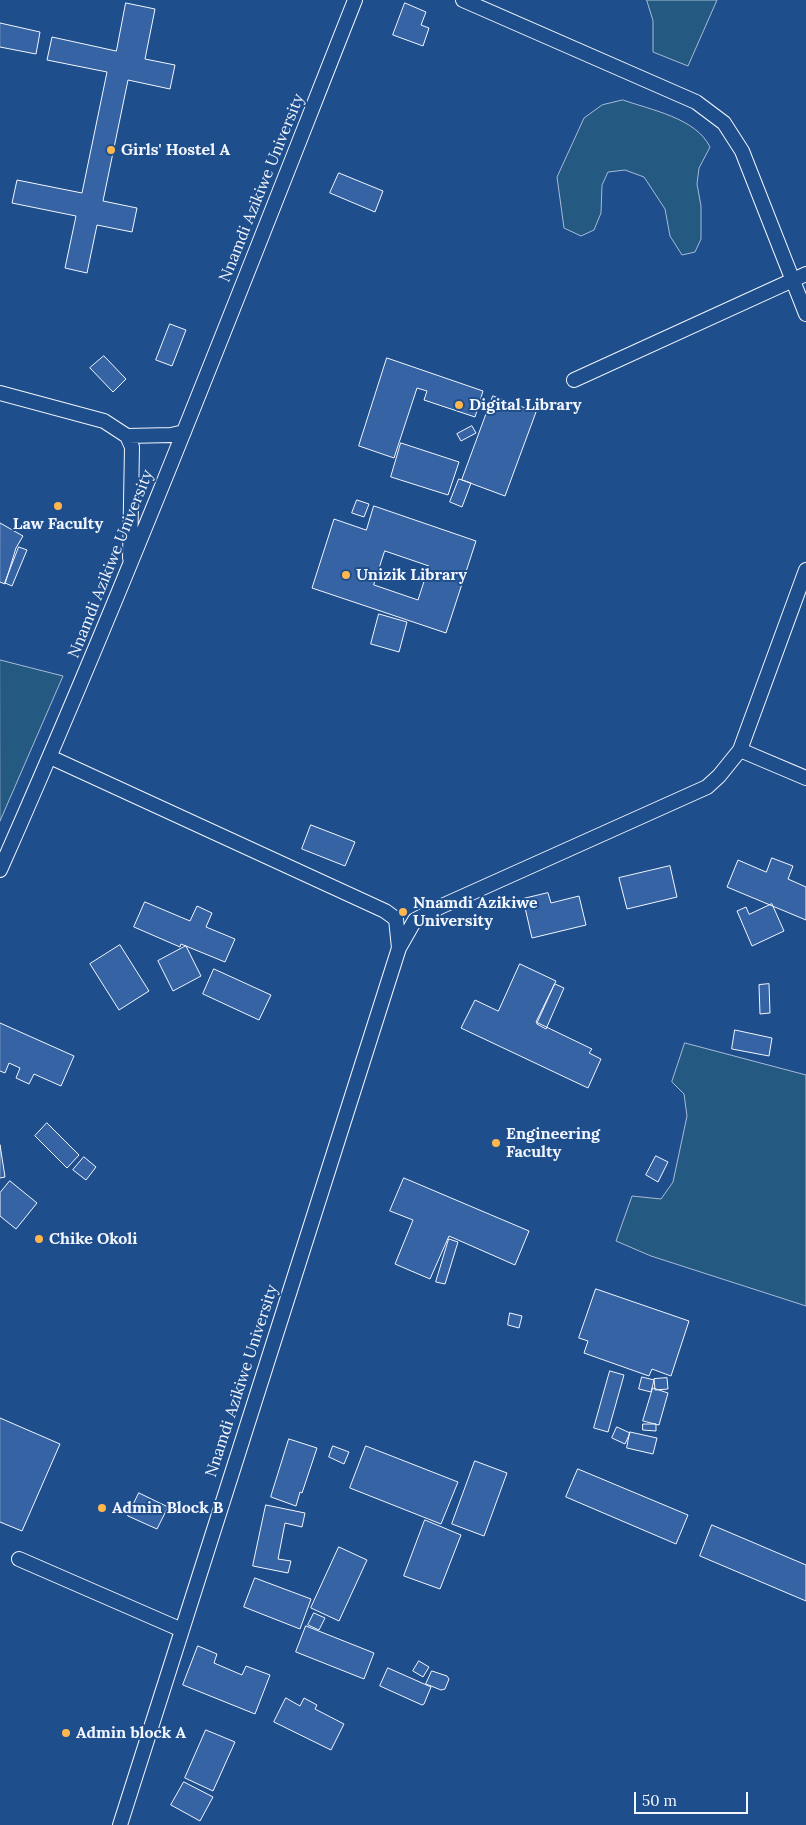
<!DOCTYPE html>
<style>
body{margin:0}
#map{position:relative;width:806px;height:1825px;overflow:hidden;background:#1f4e8c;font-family:Lora,serif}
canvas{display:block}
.scale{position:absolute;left:634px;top:1792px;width:114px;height:22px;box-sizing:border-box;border:2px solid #f2f6ff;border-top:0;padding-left:6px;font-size:15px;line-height:18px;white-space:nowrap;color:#f2f6ff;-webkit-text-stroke:4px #1f4e8c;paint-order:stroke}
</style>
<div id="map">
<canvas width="806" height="1825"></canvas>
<div class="scale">50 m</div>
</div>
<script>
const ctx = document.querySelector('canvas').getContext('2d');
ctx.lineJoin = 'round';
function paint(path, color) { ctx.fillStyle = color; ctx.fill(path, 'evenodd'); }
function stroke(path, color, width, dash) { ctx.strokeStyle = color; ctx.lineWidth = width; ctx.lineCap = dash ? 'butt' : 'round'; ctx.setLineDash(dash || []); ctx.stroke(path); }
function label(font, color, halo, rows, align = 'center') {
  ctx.font = font + ' Lora,serif'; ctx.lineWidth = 4; ctx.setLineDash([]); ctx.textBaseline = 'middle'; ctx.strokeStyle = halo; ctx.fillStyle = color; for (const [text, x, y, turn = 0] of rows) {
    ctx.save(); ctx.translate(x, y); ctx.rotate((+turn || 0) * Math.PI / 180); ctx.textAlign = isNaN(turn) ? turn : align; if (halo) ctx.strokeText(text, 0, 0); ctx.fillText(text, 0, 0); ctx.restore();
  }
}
const green = new Path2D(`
 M647,0H717L688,66L653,52V21Z
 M623,100C651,110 696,118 710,147L699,168L697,184L701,206V239L695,252L682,255L670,236L665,209L644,177L625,170L608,172L602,185L601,213L594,230L581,236L564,228L557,177L584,118L602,105Z
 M0,660L63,676L0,821Z
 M685,1043L806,1075V1306L651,1256L616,1241L632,1196L661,1199L673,1182L687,1116L684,1094L672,1082Z`);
paint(green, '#245a82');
stroke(green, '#a8bbd7', 1);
const building = new Path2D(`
 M126,3L155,9L145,59L175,65L170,89L128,80L103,201L137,208L132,232L97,225L87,273L65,268L76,216L12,203L17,180L82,193L107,72L47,60L52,37L116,51Z
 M405,3L426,12L421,25L429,28L423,46L393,35Z
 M0,23L40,32L36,54L0,47Z
 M339,173L383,191L375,212L330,193Z
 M170,324L186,330L172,366L156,360Z
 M104,356L126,379L113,392L90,368Z
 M387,358L483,391L475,417L424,400L427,391L417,388L394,458L359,446Z
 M493,396L536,412L505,496L462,480Z
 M472,426L476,433L461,441L457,434Z
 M401,443L459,462L448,495L391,477Z
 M459,479L471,483L462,507L450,502Z
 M357,500L369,504L364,517L352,513Z
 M374,506L476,541L446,633L312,588L334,519L366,530ZM385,551L429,566L418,600L374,585Z
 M0,523L23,536L16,548L5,584L0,582Z
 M19,547L27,550L12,586L5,583Z
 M379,614L407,622L399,652L371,644Z
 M311,825L355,842L345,866L302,849Z
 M772,858L793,866L788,879L806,887V920L727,887L738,860L766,872Z
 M670,866L677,897L627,909L619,878Z
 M548,893L551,903L579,896L586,925L532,938L523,899Z
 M145,902L190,921L197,906L212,913L206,927L235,939L225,962L181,944L180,947L134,927Z
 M772,904L784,931L752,946L737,911L746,907L749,914Z
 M120,945L149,991L119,1010L90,964Z
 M186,946L201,976L173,991L158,961Z
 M520,964L556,981L536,1022L592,1049L589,1053L601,1059L588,1088L461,1028L475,1000L498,1011Z
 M214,969L271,995L259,1020L203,994Z
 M555,984L564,988L546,1029L537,1024Z
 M769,984L770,1013L760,1014L759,985Z
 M0,1023L74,1056L61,1086L34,1074L29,1084L16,1078L20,1068L9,1063L5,1073L0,1071Z
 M735,1030L772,1038L769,1056L732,1049Z
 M47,1123L79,1155L67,1168L35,1136Z
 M0,1145L5,1177L0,1178Z
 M656,1156L668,1162L658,1182L646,1175Z
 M84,1157L96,1167L86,1180L73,1170Z
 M404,1178L529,1231L515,1265L449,1236L430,1279L395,1264L413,1220L390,1211Z
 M10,1181L37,1203L16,1229L0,1216V1193Z
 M449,1239L458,1242L445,1284L436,1282Z
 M596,1289L689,1321L671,1376L652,1369L649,1376L584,1353L588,1341L579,1338Z
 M510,1313L522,1316L519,1328L508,1325Z
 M610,1371L624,1375L608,1432L594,1428Z
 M642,1377L654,1380L651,1392L639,1389Z
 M667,1378L668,1389L655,1390L654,1379Z
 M653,1388L668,1393L659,1425L643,1421Z
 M0,1418L60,1444L22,1531L0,1522Z
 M643,1424H656V1431L643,1430Z
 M617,1427L630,1433L625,1444L612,1438Z
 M630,1432L657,1438L653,1454L627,1448Z
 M289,1439L317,1448L302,1493L300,1492L296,1506L271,1497Z
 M333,1446L349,1452L344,1464L329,1457Z
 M366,1446L458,1482L441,1524L350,1488Z
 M475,1461L507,1473L484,1536L452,1524Z
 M578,1469L688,1515L676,1544L566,1497Z
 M139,1493L168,1507L157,1529L128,1516Z
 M266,1505L305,1513L302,1527L285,1523L278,1559L291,1561L288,1573L253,1566Z
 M425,1520L461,1535L440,1589L404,1576Z
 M712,1525L806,1565V1601L700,1556Z
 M339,1547L367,1560L339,1621L311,1608Z
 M255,1578L311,1599L300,1629L244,1607Z
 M314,1613L325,1618L319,1630L308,1625Z
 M306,1626L374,1653L364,1679L296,1652Z
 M198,1646L217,1654L214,1663L242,1675L246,1666L270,1675L255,1714L183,1685Z
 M419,1661L429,1667L423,1677L413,1671Z
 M388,1668L431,1687L424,1704L422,1705L380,1686Z
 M432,1671L447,1676L449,1679L445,1689L441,1690L426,1684Z
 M286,1698L300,1706L304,1698L317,1705L315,1709L344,1724L331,1750L274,1722Z
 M206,1730L235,1742L213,1791L185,1778Z
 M184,1782L213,1797L200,1821L171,1805Z`);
paint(building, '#3563a3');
stroke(building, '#f2f6ff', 1);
const minor = new Path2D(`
 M463,0L696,102L724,123L742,151L806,314
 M574,380L806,274
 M0,393L104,421L127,436L132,447L130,558
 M127,436L171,435L184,432
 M740,750L806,778
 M50,757L385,911L396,919L399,948
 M0,870C127,583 240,291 355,0
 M19,1559L182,1630
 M120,1825L399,948L415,920L442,906L707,787L719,776L740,750L806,570`);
stroke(minor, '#f2f6ff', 16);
stroke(minor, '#1f4e8c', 14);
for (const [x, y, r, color] of [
 [111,150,5,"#ffb74d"],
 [459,405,5,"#ffb74d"],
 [58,506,5,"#ffb74d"],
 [346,575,5,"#ffb74d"],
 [403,912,5,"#ffb74d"],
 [496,1143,5,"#ffb74d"],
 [39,1239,5,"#ffb74d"],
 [102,1508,5,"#ffb74d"],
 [66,1733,5,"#ffb74d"]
]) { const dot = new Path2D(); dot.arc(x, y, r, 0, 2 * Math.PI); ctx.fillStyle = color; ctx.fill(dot); stroke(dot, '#1f4e8c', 2); }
label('bold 16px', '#f2f6ff', '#1f4e8c', [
 ["Girls' Hostel A",121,150],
 ["Digital Library",469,405],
 ["Law Faculty",58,524,"center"],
 ["Unizik Library",356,575],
 ["Nnamdi Azikiwe",413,903],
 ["University",413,921],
 ["Engineering",506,1134],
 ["Faculty",506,1152],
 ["Chike Okoli",49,1239],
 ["Admin Block B",112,1508],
 ["Admin block A",76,1733]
], 'left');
label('16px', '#f2f6ff', '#1f4e8c', [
 ["Nnamdi Azikiwe University",262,188,-68],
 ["Nnamdi Azikiwe University",111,564,-68],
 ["Nnamdi Azikiwe University",242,1381,-72]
]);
</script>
